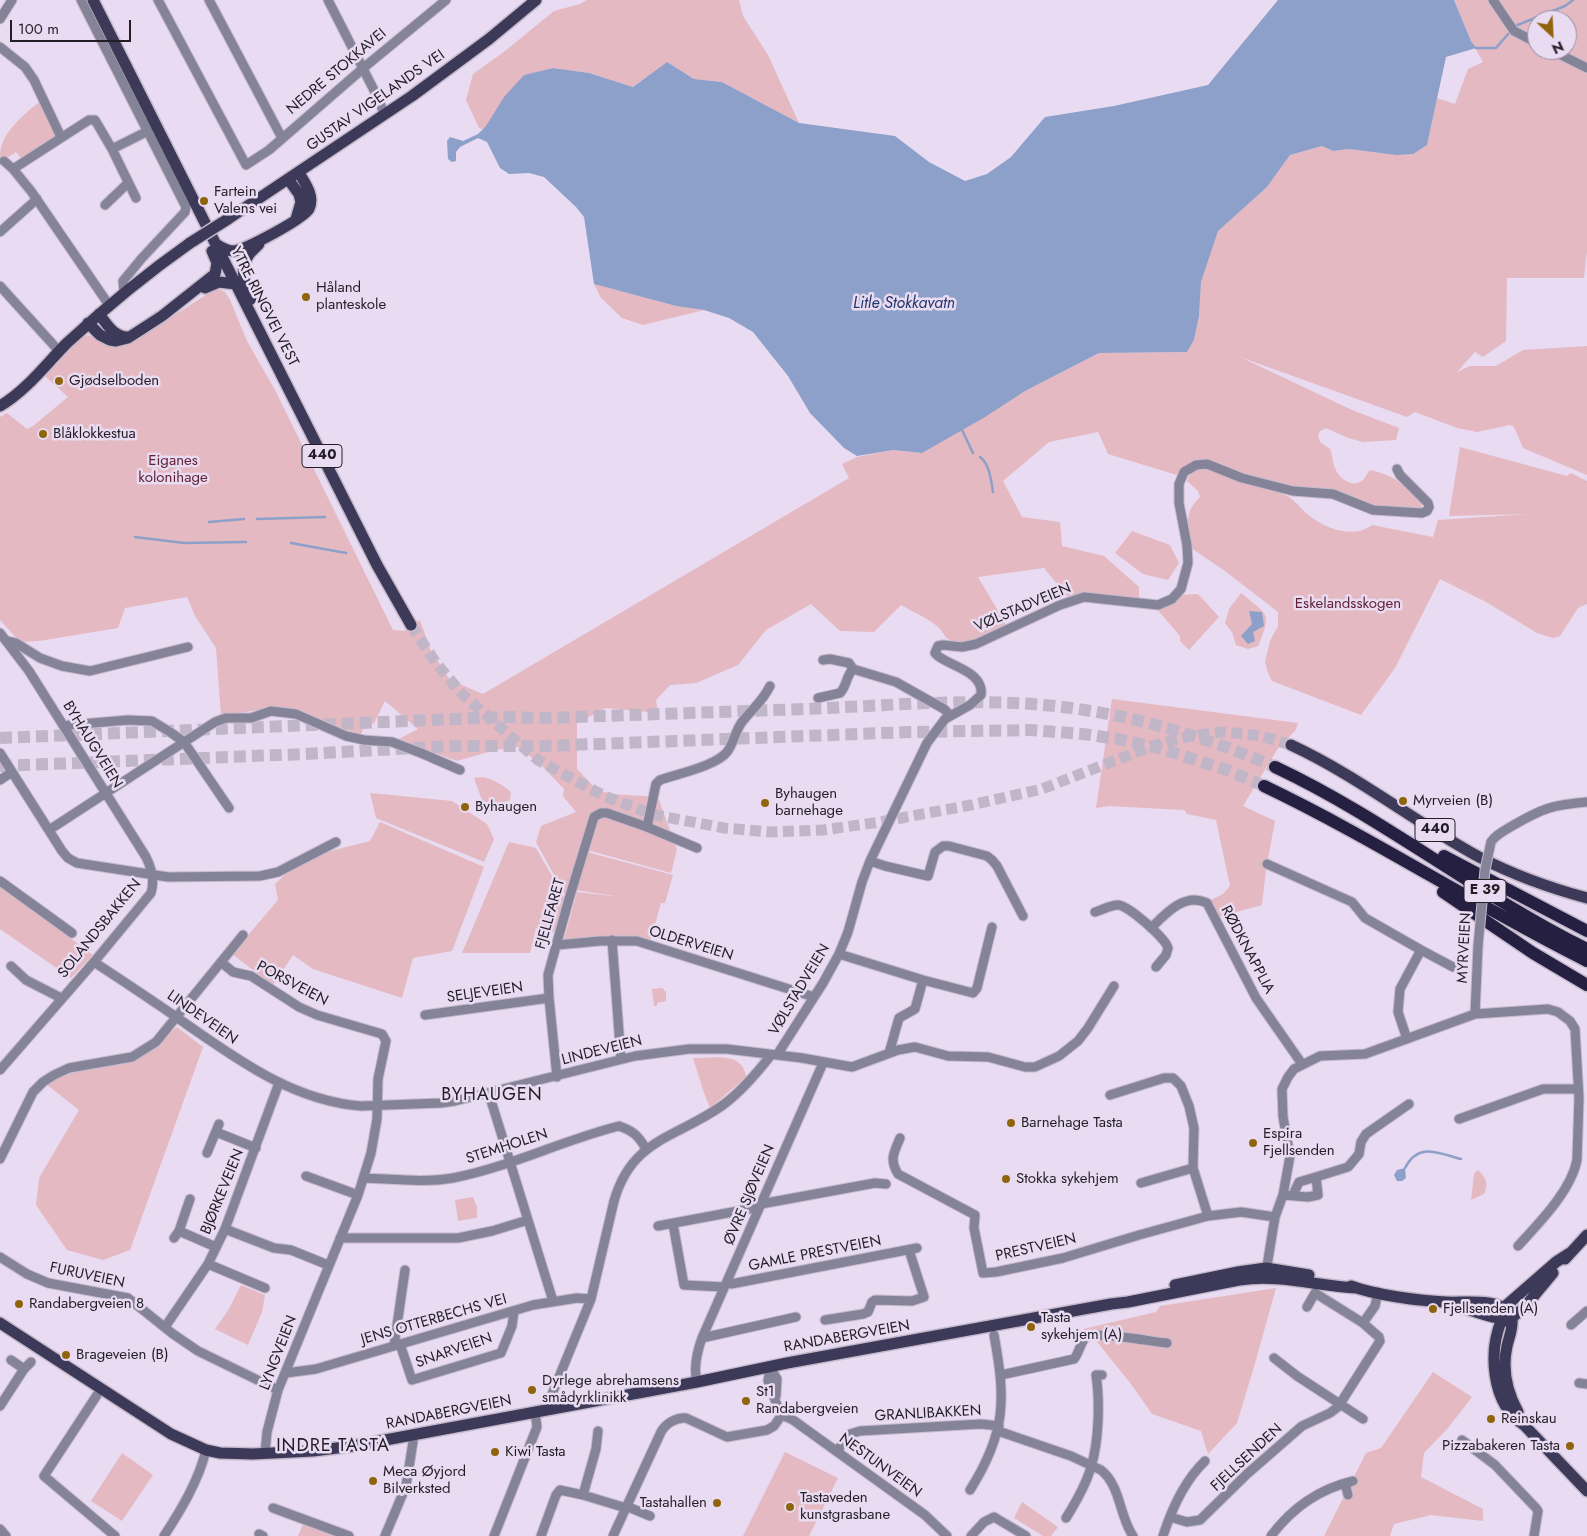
<!DOCTYPE html>
<meta charset="utf-8">
<style>
body{margin:0}
#map{position:relative;width:1587px;height:1536px;overflow:hidden;background:#e9dbf1;font-family:Jost,sans-serif}
canvas{display:block}
.north{position:absolute;left:1527px;top:10px;width:50px;height:50px;box-sizing:border-box;background:#e9dbf1;border:1px solid #9a8fa0;border-radius:50%;rotate:155deg;font-size:14px;font-weight:700;line-height:20px;text-align:center;color:#231e26}
.north::after{content:'';display:block;margin:auto;width:18px;height:22px;background:#8f640c;clip-path:polygon(50% 0,100% 100%,50% 72%,0 100%)}
.scale{position:absolute;left:10px;top:20px;width:121px;height:22px;box-sizing:border-box;border:2px solid #231e26;border-top:0;padding-left:6px;font-size:15px;line-height:18px;white-space:nowrap;color:#231e26;-webkit-text-stroke:4px #e9dbf1;paint-order:stroke}
</style>
<div id="map">
<canvas width="1587" height="1536"></canvas>
<div class="north">N</div>
<div class="scale">100 m</div>
</div>
<script>
const ctx = document.querySelector('canvas').getContext('2d');
ctx.lineJoin = 'round';
function paint(path, color) { ctx.fillStyle = color; ctx.fill(path, 'evenodd'); }
function stroke(path, color, width, dash) { ctx.strokeStyle = color; ctx.lineWidth = width; ctx.lineCap = dash ? 'butt' : 'round'; ctx.setLineDash(dash || []); ctx.stroke(path); }
function label(font, color, halo, rows, align = 'center') {
  ctx.font = font + ' Jost,sans-serif'; ctx.lineWidth = 5; ctx.setLineDash([]); ctx.textBaseline = 'middle'; ctx.strokeStyle = halo; ctx.fillStyle = color; for (const [text, x, y, turn = 0] of rows) {
    ctx.save(); ctx.translate(x, y); ctx.rotate((+turn || 0) * Math.PI / 180); ctx.textAlign = isNaN(turn) ? turn : align; if (halo) ctx.strokeText(text, 0, 0); ctx.fillText(text, 0, 0); ctx.restore();
  }
}
paint(new Path2D(`
 M587,0H739L743,16L768,55L799,123L722,82L694,79L667,62L633,87L589,73L553,68L525,75L486,127L482,129L479,128L466,100L473,74L505,51L554,11L580,4Z
 M1454,0H1587V251L1584,278H1507L1506,341L1483,357L1475,352L1457,372L1470,366H1496L1523,350L1587,346V475L1523,448L1514,427L1510,425L1477,432L1457,428L1415,412L1407,417L1240,357L1352,410L1399,428L1396,440L1363,442L1348,438L1326,428L1320,431L1318,436L1320,442L1330,449C1333,455 1332,462 1335,468C1338,477 1350,487 1360,482C1365,480 1367,473 1370,470C1397,476 1402,484 1421,503L1422,508L1370,505L1346,494L1328,489L1281,485L1202,460L1177,475L1108,454L1098,432L1049,442L1003,481L1022,517L1060,522L1062,546L1104,556L1139,587V598L1091,594L1067,596L1044,568L978,577L1007,626C992,633 963,650 948,639C944,636 942,630 938,627C928,618 913,612 901,605L874,632L840,631L811,604L766,630L738,665L696,683L670,685L656,700L658,713L606,708L577,723V769L597,790L612,794L658,797L677,850L671,873L587,850V852L673,875L665,903H661L651,939L564,940L577,892L621,897L575,890L584,856L565,895L536,842L541,826L576,812L563,796L564,789L542,766L518,747L495,750L457,761L397,740L418,729L385,701L374,723L364,727L360,737L302,714L258,710L221,716L216,648L195,616L187,597L125,608L118,628L39,641L20,642L0,620V417L7,413L27,429L33,426L68,397L45,376L44,372C54,363 72,339 85,336C96,333 107,345 118,345C125,346 130,343 136,340L212,291L218,289L225,292L230,300L247,341L275,390L393,630L404,631L420,620L430,649L450,680L483,694L849,478L842,464L857,457L893,450L922,453L1025,391L1099,353L1187,352L1194,340L1199,316L1201,282L1218,230L1267,187L1290,155L1322,146L1333,151L1349,149L1396,155L1427,145L1437,98L1455,104L1468,69L1483,62L1471,41ZM1537,20H1567V50H1537Z
 M40,101L57,132L54,140L22,160L16,152L5,159L0,156C0,133 24,115 40,101Z
 M594,284L676,306L704,310L643,325L622,318L601,298Z
 M1460,447L1567,476L1571,473L1587,481V604L1578,608L1560,636L1553,638L1537,633L1486,602L1440,579L1395,668L1361,715L1272,681L1268,673L1265,662L1270,641L1278,626V612L1225,571L1191,548C1188,527 1183,513 1200,497L1198,491L1187,481C1190,470 1197,470 1207,469C1233,477 1259,485 1285,495C1295,499 1302,511 1311,517C1327,529 1354,539 1372,525L1433,537L1438,520L1529,514L1449,516Z
 M1132,531L1170,545L1179,563L1168,580L1143,574L1115,553Z
 M1241,593C1267,615 1273,612 1258,646L1248,649L1236,645L1232,632L1225,623L1229,609Z
 M1198,594L1219,617L1189,650L1180,641V636L1155,607L1173,604L1182,595Z
 M1112,699L1298,723L1295,731L1278,748L1243,806L1275,821L1266,869L1262,905L1218,917L1209,901L1223,894L1230,886L1216,820L1187,814L1184,810L1109,806L1096,808Z
 M483,777C494,780 502,784 511,792L510,800C500,806 494,806 483,803L474,778Z
 M370,793L452,801L487,824L494,839L484,862L376,818Z
 M380,822L484,867L452,951L413,958L402,998L313,969L293,955L273,985L232,954L278,900L275,884L303,858L370,841Z
 M509,842L536,848L564,897L556,933L536,928L530,953H462Z
 M0,885L93,955L71,978L0,929Z
 M662,988L666,992V1001L657,1003V1006H654L652,989Z
 M177,1027L203,1047L130,1250L103,1260L67,1250L36,1205L39,1178L79,1110L46,1084L57,1077L77,1070L137,1060Z
 M693,1058C714,1058 743,1051 746,1077L710,1108L703,1090Z
 M1478,1170C1486,1178 1489,1183 1484,1194L1471,1200L1474,1174Z
 M473,1197L477,1207V1218L458,1221L455,1200Z
 M241,1285L265,1295L262,1312L248,1345L215,1329L229,1309Z
 M1276,1288L1256,1360L1237,1423L1208,1454L1201,1431L1152,1414L1131,1384L1094,1338L1083,1329L1156,1312L1160,1306Z
 M1433,1372L1472,1397L1448,1428L1424,1453L1421,1477L1483,1509V1521L1431,1515L1394,1524L1390,1536H1324L1366,1453L1381,1448Z
 M785,1452L838,1478L809,1536H743Z
 M122,1453L153,1475L122,1521L91,1501Z
 M1022,1502L1058,1527L1051,1536H1043L1014,1518Z
 M303,1524L338,1536H298Z`), '#e4b9c2');
paint(new Path2D(`
 M1278,0H1454L1471,41L1476,48L1446,57L1427,145L1413,154L1396,155L1349,149L1333,151L1322,146L1290,155L1267,187L1218,231L1201,282L1199,316L1194,340L1187,352L1099,353L1025,391L985,417L922,453L893,450L857,456L844,448L810,413L788,376L753,332L729,318L704,310L676,306L594,284L584,217L576,207L544,177L529,173L509,174L500,168L487,142L478,138L460,147L456,152V161L452,162L448,159L447,141L450,137L463,141L478,134L486,126L504,97L524,75L553,68L589,73L633,87L667,62L694,79L722,82L799,123L895,136L929,162L965,181L987,174L1011,157L1045,117L1114,106L1208,85Z
 M1249,611L1262,612L1264,626L1253,632L1255,641L1248,644L1241,636L1252,624Z
 M1405,1168L1406,1178L1402,1181H1397L1394,1175L1397,1170Z`), '#8ca0c9');
stroke(new Path2D(`
 M1476,48H1496L1515,26L1565,6L1573,0
 M962,430L973,453
 M980,457C990,464 991,481 993,492
 M257,519L325,517
 M209,522L244,519
 M135,537L184,543L246,542
 M291,543L346,553
 M1405,1168C1418,1142 1438,1153 1461,1159`), '#8ca0c9', 2.5);
stroke(new Path2D(`
 M411,625L436,663L463,695L538,760L604,796L655,815L724,828L770,832L823,830L880,822L971,805L1042,789L1155,745L1190,736L1222,732L1246,734L1261,736L1291,745`), '#c1b5c8', 11, [11, 5.5]);
stroke(new Path2D(`
 M0,738L506,717L545,718C632,715 718,712 805,709C880,706 957,699 1032,704C1116,710 1198,733 1275,767
 M0,766L304,754L453,746H545L910,732L1030,730L1083,734L1118,739L1159,748L1227,770L1264,786`), '#c1b5c8', 12, [12, 6]);
const minor = new Path2D(`
 M81,0L186,207L185,212L142,258L123,281L124,292
 M158,0L246,165L269,150L367,65L446,0
 M209,0L282,138
 M328,0L379,100L384,114
 M1493,0L1514,31L1537,43
 M0,19L12,0
 M0,47L25,67L34,80L61,137
 M1551,50L1587,68
 M112,149L148,131
 M4,161L13,169L31,191L109,305
 M13,169L78,127L89,120H95L112,149L136,198
 M105,205L128,183
 M0,232L37,199
 M0,286L59,351
 M0,633L29,671L146,857C152,869 155,880 151,893L94,962L0,1070
 M8,641L16,643L40,658L62,666L90,671L188,647
 M823,660L830,659L849,663L853,669L896,682L944,709L950,715
 M818,698L840,693C847,686 846,676 853,669
 M65,727L69,725L128,720L152,721L170,732L184,742L229,808
 M0,753L62,851L68,858L77,863L168,877L260,876L278,872L336,842
 M0,780L12,772
 M647,827L697,848
 M49,830L215,722L226,718H251L271,711L296,714L346,736L364,740L392,742L421,753L460,770
 M1491,842C1496,834 1504,831 1512,826C1543,808 1552,805 1587,802
 M870,861L885,866L928,876L935,852L943,846H949L987,856L992,860L997,866L1023,916
 M1267,864L1352,902L1365,918L1421,950L1400,989L1398,1012L1407,1039
 M0,881L72,933
 M1095,912C1102,910 1110,905 1118,905C1128,905 1165,938 1168,948L1166,955L1156,967
 M1151,928C1166,913 1185,892 1207,903L1256,998L1302,1064
 M612,940L621,1059
 M557,945L600,941H637L814,997
 M1421,950L1453,967
 M839,954L923,980L973,993L977,988L992,927
 M94,962C126,983 158,1004 189,1026C241,1062 295,1101 361,1106L441,1103L455,1101L635,1056L689,1049H727L802,1058L852,1067L898,1050L915,1047L948,1056L988,1057L1025,1067H1035L1059,1056L1078,1041L1088,1028L1114,986
 M221,962L233,972L251,976L299,1007L317,1015L382,1034L386,1041L378,1079L377,1119L371,1153L358,1195L278,1390L267,1432L265,1453
 M11,966L26,980L61,998
 M1475,1014L1478,946
 M425,1015L549,998
 M889,1053L899,1018L915,1009L923,980
 M777,1055L823,983L839,954L848,932L862,882L870,861L927,743L945,719L970,705L981,695C984,672 952,667 938,656L935,653L938,646L943,645L962,647L976,644L1060,605L1084,597L1158,605L1172,599L1181,589L1188,563L1187,545L1179,503V484L1184,472L1196,465L1207,464L1242,478L1293,491L1333,494L1373,510L1422,513L1427,511L1429,507L1428,503L1400,475L1397,469
 M557,1077L549,998L548,975L569,899L594,817L601,813H607L647,827L656,784L660,780C677,774 716,766 727,752C734,743 735,731 742,722C752,709 763,701 770,686
 M489,1094L553,1301
 M1110,1095L1164,1078H1173L1181,1086L1189,1106L1194,1128L1193,1168L1208,1216
 M1459,1119L1543,1089H1578
 M216,1132L256,1148
 M900,1138C894,1153 889,1159 898,1174L975,1215L974,1228L983,1273L996,1272L1063,1258L1139,1235L1208,1216L1241,1212L1275,1217
 M207,1153L219,1124
 M0,1159L33,1092L43,1082L54,1075L69,1068L132,1057L156,1042L243,935
 M306,1176L358,1195
 M365,1178C393,1179 425,1183 453,1178C510,1167 563,1140 619,1126C633,1131 638,1135 646,1149
 M1141,1183L1193,1168
 M1283,1195L1308,1197L1318,1195L1316,1177L1348,1167L1359,1154L1361,1142L1366,1134L1409,1104
 M1293,1195L1299,1182L1316,1177
 M673,1224L684,1285L724,1287
 M658,1226L754,1208L761,1204L875,1183L886,1184
 M225,1229L274,1248L291,1250L328,1265
 M179,1231L216,1247
 M174,1238L179,1231L190,1199
 M340,1238H458L492,1231L528,1220
 M0,1257L27,1274L48,1283L128,1298L173,1334L198,1351L278,1390
 M208,1264L265,1288
 M1266,1272L1275,1217L1283,1195L1290,1156L1283,1117L1282,1089L1288,1077L1294,1069L1320,1056L1365,1054L1475,1014L1548,1009L1558,1012L1570,1021L1575,1029L1579,1098L1577,1160C1571,1191 1539,1223 1518,1246
 M727,1283L731,1284L917,1248
 M1307,1307L1315,1293L1363,1323
 M825,1320L863,1314L868,1312L872,1302L875,1300L912,1301L924,1297L909,1250
 M1571,1325L1587,1311
 M165,1327L208,1264L225,1229L279,1083
 M702,1338L796,1317
 M400,1344L412,1380L501,1353L512,1326L514,1311
 M394,1346L405,1270
 M1274,1358L1297,1376L1363,1419
 M11,1360L24,1369
 M770,1367L768,1381L781,1416H784L793,1420L925,1515L947,1536
 M770,1367L777,1379L776,1396
 M286,1373L316,1369L533,1305L577,1298L591,1299
 M1001,1375L1074,1359C1079,1353 1080,1344 1085,1338C1093,1330 1153,1342 1167,1343
 M697,1382C693,1367 697,1352 702,1338L823,1063
 M1579,1383L1587,1384
 M97,1395L44,1476L115,1536
 M0,1406L24,1369L31,1362
 M551,1409L550,1399L591,1299L614,1201C632,1138 677,1138 723,1105C742,1091 757,1073 771,1055
 M998,1431L1071,1456L1101,1470C1121,1486 1119,1516 1133,1536
 M1462,1440L1495,1465L1536,1508L1538,1511L1534,1536
 M837,1451L850,1434L860,1431L981,1424L999,1426
 M1345,1483L1348,1495
 M970,1490C1006,1433 1006,1400 994,1335
 M583,1495L596,1449L598,1431
 M626,1506L650,1516
 M273,1508L349,1536
 M1170,1517L1187,1522L1200,1520L1247,1474L1302,1426L1330,1413L1338,1407L1380,1341L1379,1337L1363,1323L1375,1306L1378,1292
 M1066,1518C1076,1502 1086,1485 1091,1467C1099,1441 1100,1401 1096,1375H1102
 M0,1529L6,1536
 M259,1534L263,1536
 M164,1536C181,1510 199,1480 206,1450
 M385,1536L406,1486L413,1442V1435
 M494,1536L537,1427L535,1412
 M541,1536L556,1495L560,1490L583,1495L626,1508
 M613,1536L661,1432C666,1423 677,1417 686,1418L727,1437L767,1430L774,1426L781,1416
 M971,1536L984,1522L994,1517L1026,1536
 M1163,1536C1172,1508 1184,1481 1205,1461
 M1271,1536C1292,1508 1319,1489 1353,1481`);
const major = new Path2D(`
 M93,0L377,565L411,625
 M288,179L299,194L301,202L296,219
 M228,219L412,96L489,39L536,0
 M216,244C222,248 228,251 234,251C247,249 303,219 309,209C315,196 305,183 299,173
 M205,288L219,282L236,284
 M251,299C244,285 239,267 250,253C253,250 256,247 259,244
 M99,314C107,324 113,336 127,337
 M88,323L100,335L110,340L116,341L128,338L162,316L215,274L217,263L212,251
 M0,406C26,391 46,364 67,343C106,307 146,274 190,243
 M1291,745C1358,776 1416,823 1481,858C1514,875 1550,888 1587,898
 M1565,1259L1587,1235
 M1175,1285L1238,1272L1266,1268L1309,1275
 M1351,1286C1375,1295 1420,1301 1446,1302C1461,1303 1492,1299 1503,1308
 M1506,1307L1511,1309L1514,1313L1512,1319L1507,1321L1501,1318V1310L1556,1262L1570,1253
 M1462,1308C1473,1310 1493,1319 1501,1318
 M1514,1316L1523,1309L1553,1273
 M1502,1319C1488,1352 1491,1404 1524,1425L1587,1491
 M1512,1319C1513,1329 1509,1337 1507,1346C1502,1369 1507,1392 1518,1412
 M0,1323L171,1434L206,1450L220,1453L253,1454L313,1451L353,1446L697,1382L787,1363L1111,1304L1128,1302L1239,1280C1281,1274 1316,1286 1357,1288`);
const highway = new Path2D(`
 M1275,767C1384,818 1479,896 1587,949
 M1264,786C1375,839 1478,907 1587,961
 M1444,856L1587,931
 M1443,892L1533,953L1587,985`);
stroke(minor, '#c5b9cc', 11);
stroke(major, '#c5b9cc', 14);
stroke(highway, '#c5b9cc', 15);
stroke(minor, '#858397', 9);
stroke(major, '#3d3958', 11);
stroke(highway, '#251f42', 12);
const minorBridge = new Path2D(`
 M1478,946L1485,870L1491,842`);
const majorBridge = new Path2D(`
 M190,243L228,219`);
stroke(minorBridge, '#c5b9cc', 11, []);
stroke(majorBridge, '#c5b9cc', 14, []);
stroke(minorBridge, '#858397', 9);
stroke(majorBridge, '#3d3958', 11);
for (const [x, y, r, color] of [
 [204,201,5,"#8f640c"],
 [306,297,5,"#8f640c"],
 [59,381,5,"#8f640c"],
 [43,434,5,"#8f640c"],
 [1403,801,5,"#8f640c"],
 [765,803,5,"#8f640c"],
 [465,807,5,"#8f640c"],
 [1011,1123,5,"#8f640c"],
 [1253,1143,5,"#8f640c"],
 [1006,1179,5,"#8f640c"],
 [19,1304,5,"#8f640c"],
 [1433,1309,5,"#8f640c"],
 [1031,1327,5,"#8f640c"],
 [66,1355,5,"#8f640c"],
 [532,1390,5,"#8f640c"],
 [746,1401,5,"#8f640c"],
 [1491,1419,5,"#8f640c"],
 [1570,1446,5,"#8f640c"],
 [495,1452,5,"#8f640c"],
 [373,1481,5,"#8f640c"],
 [717,1503,5,"#8f640c"],
 [790,1507,5,"#8f640c"]
]) { const dot = new Path2D(); dot.arc(x, y, r, 0, 2 * Math.PI); ctx.fillStyle = color; ctx.fill(dot); stroke(dot, '#e9dbf1', 2); }
for (const [x, y, w] of [
 [322,456,40],
 [1435,830,40],
 [1485,891,42]
]) { const box = new Path2D(); box.roundRect(x - w / 2, y - 11.5, w, 23, 4); ctx.fillStyle = '#e9dbf1'; ctx.fill(box); stroke(box, '#231e26', 1); }
label('bold 14px', '#231e26', null, [
 ["440",322,456],
 ["440",1435,830],
 ["E 39",1485,891]
]);
label('15px', '#231e26', '#e9dbf1', [
 ["NEDRE STOKKAVEI",337,72,-40],
 ["GUSTAV VIGELANDS VEI",376,101,-35],
 ["YTRE RINGVEI VEST",264,307,63],
 ["VØLSTADVEIEN",1023,608,-23],
 ["BYHAUGVEIEN",92,745,58],
 ["FJELLFARET",551,914,-74],
 ["SOLANDSBAKKEN",100,929,-51],
 ["OLDERVEIEN",691,944,17],
 ["MYRVEIEN",1465,948,-87],
 ["RØDKNAPPLIA",1247,950,62],
 ["PORSVEIEN",292,984,28],
 ["VØLSTADVEIEN",800,990,-59],
 ["SELJEVEIEN",485,993,-8],
 ["LINDEVEIEN",202,1018,35],
 ["LINDEVEIEN",602,1051,-14],
 ["STEMHOLEN",507,1147,-18],
 ["BJØRKEVEIEN",223,1192,-68],
 ["ØVRE SJØVEIEN",750,1195,-67],
 ["PRESTVEIEN",1036,1248,-13],
 ["GAMLE PRESTVEIEN",815,1254,-11],
 ["FURUVEIEN",87,1276,12],
 ["JENS OTTERBECHS VEI",434,1320,-16],
 ["RANDABERGVEIEN",847,1337,-10],
 ["SNARVEIEN",454,1351,-19],
 ["LYNGVEIEN",279,1353,-69],
 ["RANDABERGVEIEN",449,1413,-11],
 ["GRANLIBAKKEN",928,1414,-3],
 ["FJELLSENDEN",1247,1458,-43],
 ["NESTUNVEIEN",880,1466,36]
]);
label('15px', '#231e26', '#e9dbf1', [
 ["Fartein",214,192],
 ["Valens vei",214,209],
 ["Håland",316,288],
 ["planteskole",316,305],
 ["Gjødselboden",69,381],
 ["Blåklokkestua",53,434],
 ["Byhaugen",775,794],
 ["barnehage",775,811],
 ["Myrveien (B)",1413,801],
 ["Byhaugen",475,807],
 ["Barnehage Tasta",1021,1123],
 ["Espira",1263,1134],
 ["Fjellsenden",1263,1151],
 ["Stokka sykehjem",1016,1179],
 ["Randabergveien 8",29,1304],
 ["Fjellsenden (A)",1443,1309],
 ["Tasta",1041,1318],
 ["sykehjem (A)",1041,1335],
 ["Brageveien (B)",76,1355],
 ["Dyrlege abrehamsens",542,1381],
 ["smådyrklinikk",542,1398],
 ["St1",756,1392],
 ["Randabergveien",756,1409],
 ["Reinskau",1501,1419],
 ["Pizzabakeren Tasta",1560,1446,"right"],
 ["Kiwi Tasta",505,1452],
 ["Meca Øyjord",383,1472],
 ["Bilverksted",383,1489],
 ["Tastaveden",800,1498],
 ["kunstgrasbane",800,1515],
 ["Tastahallen",707,1503,"right"]
], 'left');
label('15px', '#622236', '#e9dbf1', [
 ["Eiganes",173,461],
 ["kolonihage",173,478],
 ["Eskelandsskogen",1348,604]
]);
label('italic 16px', '#22376b', '#e9dbf1', [
 ["Litle Stokkavatn",904,304]
]);
ctx.letterSpacing = '1px';
label('18px', '#231e26', '#e9dbf1', [
 ["BYHAUGEN",492,1096],
 ["INDRE TASTA",333,1447]
]);
ctx.letterSpacing = '0px';
</script>
